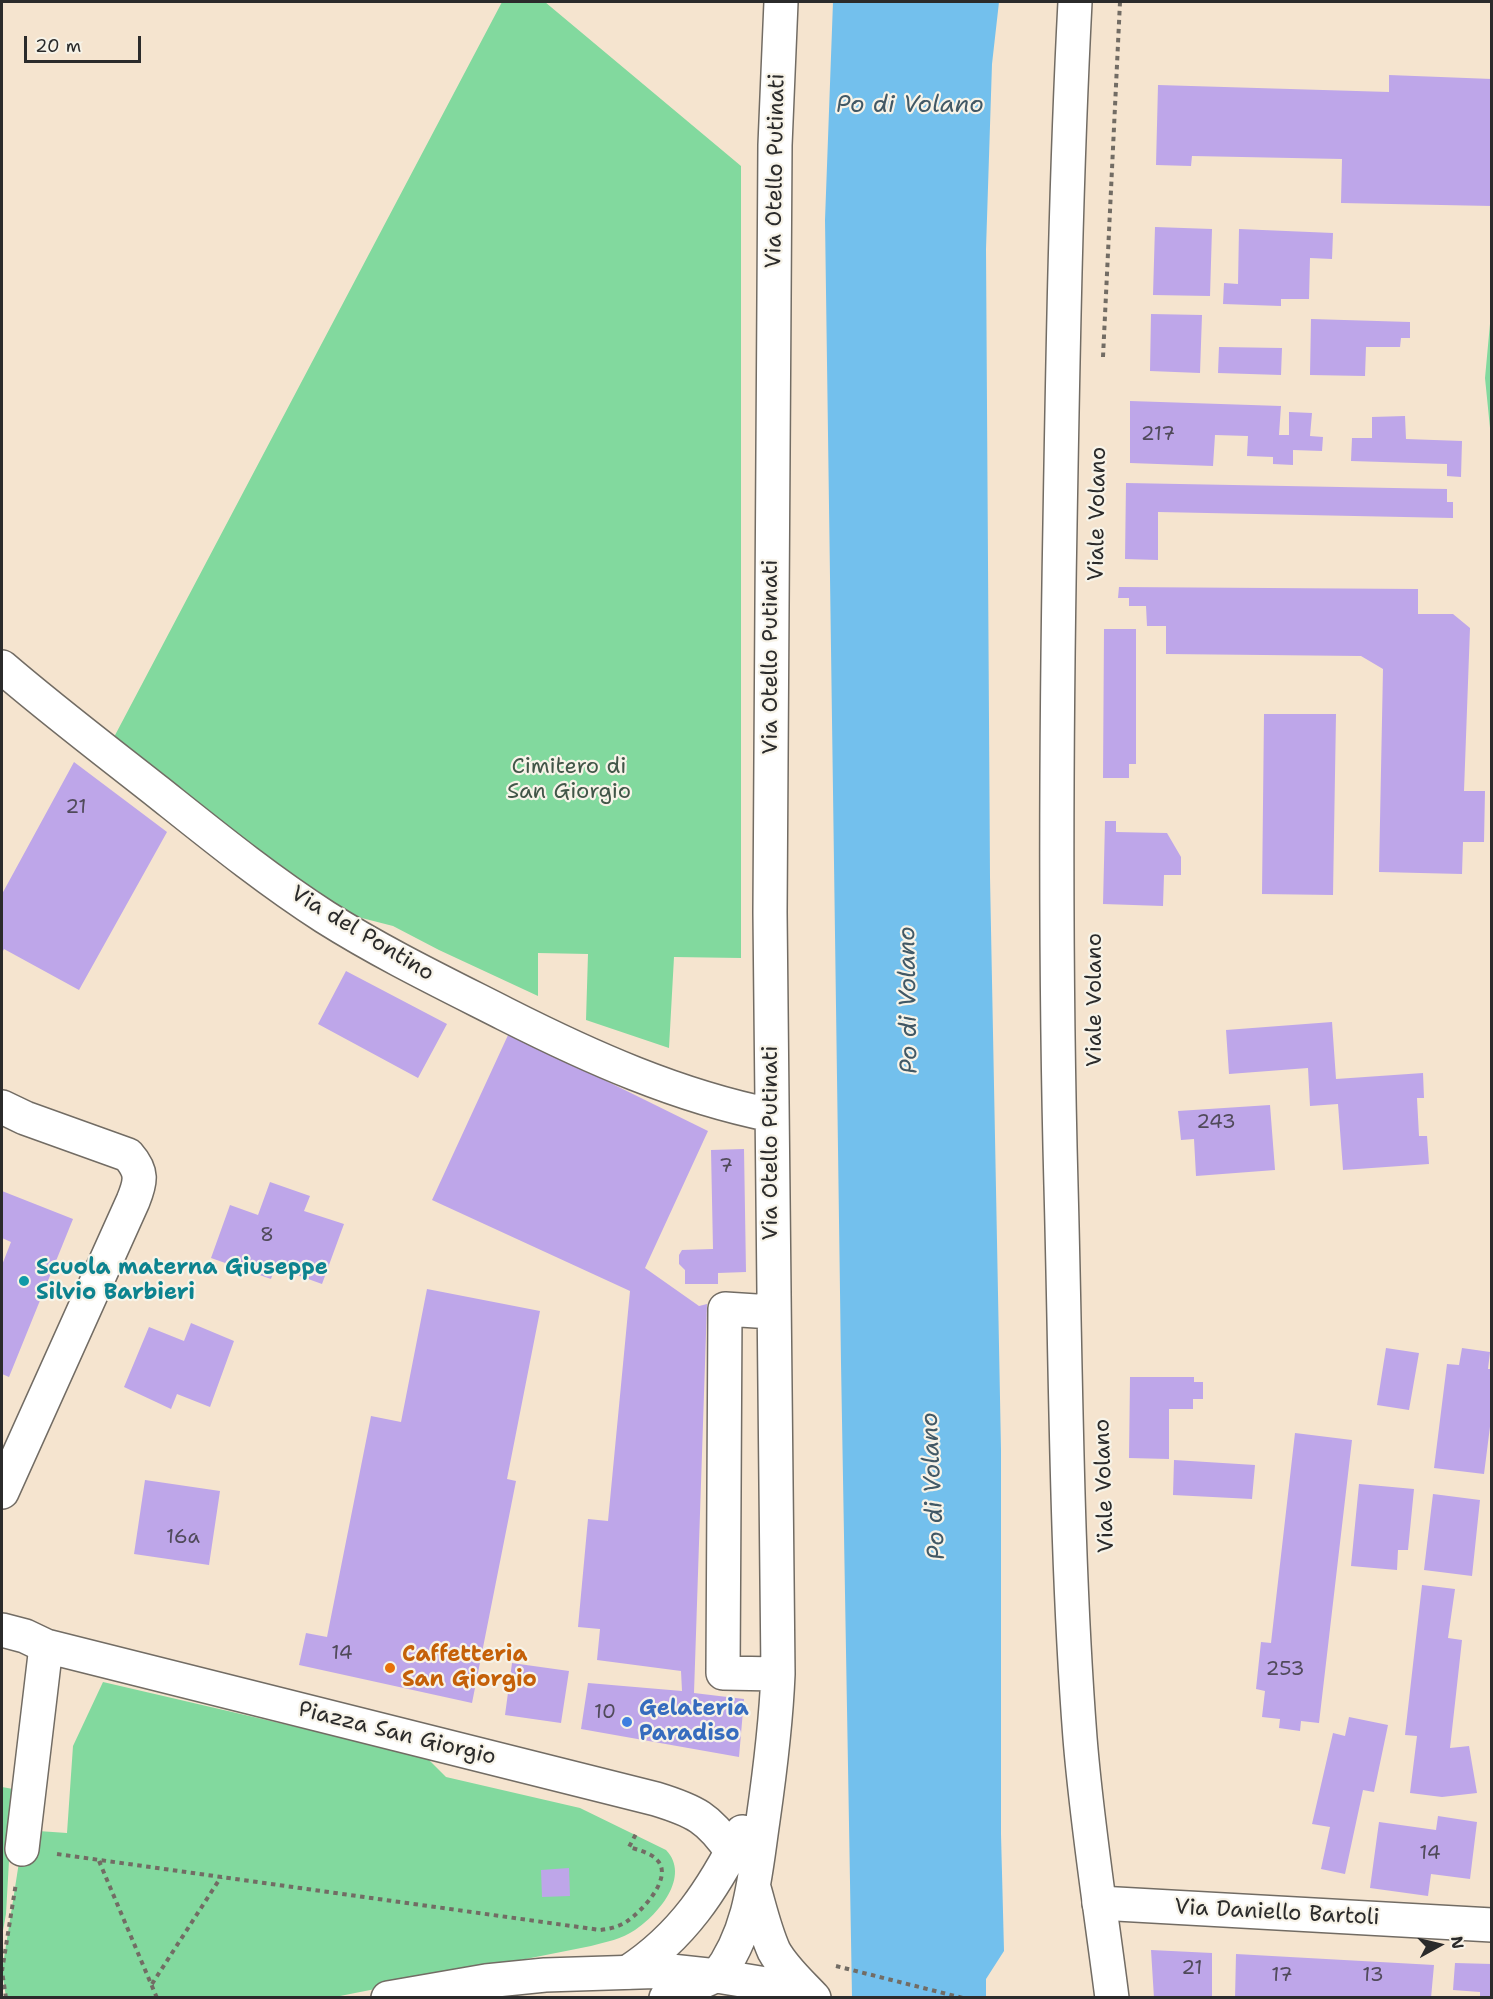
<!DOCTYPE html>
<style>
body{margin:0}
#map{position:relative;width:1493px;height:1999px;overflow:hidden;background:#f5e4cf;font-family:"Shantell Sans",sans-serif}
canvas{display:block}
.frame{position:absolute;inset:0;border:3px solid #2b2b2b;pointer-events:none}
.north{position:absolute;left:1409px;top:1915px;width:60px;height:60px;-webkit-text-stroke:4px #f7f3e8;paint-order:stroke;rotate:82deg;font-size:16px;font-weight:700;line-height:24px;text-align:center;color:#2b2b2b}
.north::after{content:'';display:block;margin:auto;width:21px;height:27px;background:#2b2b2b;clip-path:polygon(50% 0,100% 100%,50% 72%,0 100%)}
.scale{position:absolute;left:24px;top:36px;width:117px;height:27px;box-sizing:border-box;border:3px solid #2b2b2b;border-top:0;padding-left:8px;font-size:18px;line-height:21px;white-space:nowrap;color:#2b2b2b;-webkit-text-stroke:4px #f7f3e8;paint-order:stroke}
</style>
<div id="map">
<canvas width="1493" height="1999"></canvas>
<div class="frame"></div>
<div class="north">N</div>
<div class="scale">20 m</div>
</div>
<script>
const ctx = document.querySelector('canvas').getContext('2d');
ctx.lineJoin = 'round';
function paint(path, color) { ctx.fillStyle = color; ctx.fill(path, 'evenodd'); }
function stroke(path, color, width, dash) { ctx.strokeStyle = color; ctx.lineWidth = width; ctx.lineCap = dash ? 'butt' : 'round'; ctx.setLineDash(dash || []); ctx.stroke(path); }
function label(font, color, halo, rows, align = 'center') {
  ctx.font = font + ' "Shantell Sans",sans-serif'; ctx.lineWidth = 4.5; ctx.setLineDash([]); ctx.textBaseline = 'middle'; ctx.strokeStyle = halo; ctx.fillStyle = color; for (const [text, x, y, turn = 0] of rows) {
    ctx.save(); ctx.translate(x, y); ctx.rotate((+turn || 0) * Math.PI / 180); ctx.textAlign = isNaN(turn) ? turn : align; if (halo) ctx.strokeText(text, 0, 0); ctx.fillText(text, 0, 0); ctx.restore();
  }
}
paint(new Path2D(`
 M502,2H545L741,166V958L674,957L669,1048L586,1020L588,954L538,953V996L439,950L393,926L354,916L244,842L113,739Z
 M1491,313L1492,438H1491L1485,378Z
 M103,1682L426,1757L446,1777L580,1808L666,1850C691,1876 659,1914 635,1930C622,1939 606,1942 591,1946L335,1997H6L2,1971L24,1830L67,1833L73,1746Z
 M2,1787L13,1789L6,1914L2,1936Z`), '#82d99e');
paint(new Path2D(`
 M833,2H999L992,64L986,249L990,877L1001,1450V1834L1004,1951L986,1979V1997H852L841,1363L825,220Z`), '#73c0ed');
paint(new Path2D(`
 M1389,75L1492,79V206L1341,203L1342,159L1192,156L1191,166L1156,165L1158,85L1389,92Z
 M1155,227L1212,229L1210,296L1153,295Z
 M1239,229L1333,233L1332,259L1310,258L1309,299H1281V306L1223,304L1224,283L1238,284Z
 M1151,314L1202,315L1200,373L1150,371Z
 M1311,319L1410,322V338H1401L1400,347H1366L1365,376L1310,375Z
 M1219,347L1282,348L1281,375L1218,373Z
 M1130,401L1281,406L1279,435H1289V412L1312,413L1310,436L1323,437L1322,451L1293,450V465L1273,464V457L1247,456L1248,436L1215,435L1213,466L1130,463Z
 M1405,416L1406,439L1462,441L1461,477L1447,476V464L1351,461L1352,438H1372V417Z
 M1126,483L1447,489V502H1453V518L1158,512V560L1125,559Z
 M1119,587L1418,589V614H1453L1470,628L1464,791H1485L1484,842H1463L1462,874L1379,872L1383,669L1361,656L1166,654V626H1147L1146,606H1129V598H1118Z
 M1104,629H1136V764H1129V778H1103Z
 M1264,714H1336L1333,895L1262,894Z
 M74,762L167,832L79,990L4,949L2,953V894Z
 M1105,821H1116V832L1167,833L1181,857V875H1164L1163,906L1103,904Z
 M346,971L447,1024L418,1078L318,1024Z
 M1332,1022L1336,1079L1423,1073L1424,1098H1417L1419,1136H1427L1429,1164L1343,1170L1338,1104L1310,1106L1308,1068L1229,1074L1226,1030Z
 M509,1033L708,1131L645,1268L699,1306L707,1304L694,1693L744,1699L739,1757L581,1729L588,1683L682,1691L681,1671L597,1660L600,1629L578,1627L588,1519L608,1521L630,1291L432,1200Z
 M1270,1105L1275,1170L1196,1176L1194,1139L1181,1140L1178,1111Z
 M744,1149L746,1272L718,1273V1284H685V1270L679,1264V1255L682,1250L713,1249L711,1150Z
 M270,1182L310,1196L304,1211L344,1224L322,1284L275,1267L271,1279L211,1258L230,1205L258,1215Z
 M2,1191L73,1219L9,1377L2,1374V1265L11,1242L2,1238Z
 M427,1289L540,1311L507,1479L516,1481L472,1703L299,1665L306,1633L327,1637L371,1416L401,1422Z
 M191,1323L234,1341L210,1407L177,1394L171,1409L124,1387L149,1327L184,1341Z
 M1386,1348L1419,1353L1409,1410L1377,1405Z
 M1462,1348L1490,1352L1488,1369H1492V1411L1484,1474L1434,1468L1447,1364L1459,1365Z
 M1130,1377H1194V1382H1203V1399H1193V1409H1169V1459L1129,1458Z
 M1295,1433L1352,1440L1319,1723L1301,1721L1300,1731L1279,1728L1280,1719L1262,1717L1265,1691L1256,1689L1261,1642L1271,1643Z
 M1174,1460L1255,1465L1252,1499L1173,1495Z
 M145,1480L220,1491L209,1565L134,1554Z
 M1359,1484L1414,1489L1408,1550H1398L1397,1570L1351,1566Z
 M1433,1494L1480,1500L1472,1576L1424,1570Z
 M1422,1585L1455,1589L1448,1638L1462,1640L1450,1748L1469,1746L1477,1793L1442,1797L1410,1793L1417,1736L1405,1735Z
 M512,1663L569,1671L561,1723L505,1715Z
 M1349,1717L1388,1725L1374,1792L1363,1790L1345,1874L1321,1869L1330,1827L1312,1824L1333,1733L1345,1736Z
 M1438,1816L1477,1822L1470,1879L1431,1874L1428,1896L1370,1888L1379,1822L1436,1830Z
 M569,1868L570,1896L542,1897L541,1870Z
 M1151,1950L1212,1953V1998H1154Z
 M1236,1954L1434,1965L1431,1998H1235Z
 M1455,1963L1492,1964V1998H1480V1992L1453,1990Z`), '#bea6e9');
const minor = new Path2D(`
 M2,667C52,710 106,751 158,792C212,835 266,879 325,917C382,953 444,983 505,1014C590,1057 677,1096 771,1115
 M2,1107L25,1118L128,1155C143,1172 141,1181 133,1201L2,1492
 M772,1312L725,1309L723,1673L778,1674
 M2,1630L25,1636L46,1646L656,1799C695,1811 709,1818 732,1852
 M22,1849L46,1646
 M754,1888C760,1909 765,1931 774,1951C784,1969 800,1983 814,1998
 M1099,1903L1492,1925
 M628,1972C683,1936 713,1889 742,1832
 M717,1976C752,1931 755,1874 763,1820C770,1771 776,1723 778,1674L770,912L775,145L781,2`);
const major = new Path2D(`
 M1075,2C1066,175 1063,349 1060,524C1056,745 1055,965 1061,1186C1066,1370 1066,1555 1080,1738C1087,1825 1101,1911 1112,1998
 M388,1998L486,1981L545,1975L671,1971L717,1976L766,1984L811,1998
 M666,1998L715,1976`);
stroke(minor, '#726c64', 36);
stroke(major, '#726c64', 36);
stroke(new Path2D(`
 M1103,357L1120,2
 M57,1854L600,1930C609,1929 618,1927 626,1922C641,1912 673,1879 658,1861C652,1853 638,1850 629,1847L637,1832
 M99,1861L157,1998
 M836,1966L963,1998
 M152,1984L221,1877
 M6,1998L2,1971L16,1883`), '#726c64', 4, [4.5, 4.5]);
stroke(minor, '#fff', 33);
stroke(major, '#fff', 33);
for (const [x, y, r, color] of [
 [24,1281,6,"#0f9aa8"],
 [390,1668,6,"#e8710a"],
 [627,1722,6,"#3f7fe0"]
]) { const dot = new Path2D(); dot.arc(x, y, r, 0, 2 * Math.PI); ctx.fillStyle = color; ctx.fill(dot); stroke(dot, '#f7f3e8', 2); }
label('20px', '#504a5a', null, [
 ["217",1158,435],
 ["21",76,808],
 ["243",1216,1123],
 ["7",726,1167],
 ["8",267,1236],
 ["16a",183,1538],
 ["14",342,1654],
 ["253",1285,1670],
 ["10",605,1713],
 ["14",1430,1854],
 ["21",1192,1969],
 ["17",1282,1976],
 ["13",1373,1976]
]);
label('22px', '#2b2b2b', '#f7f3e8', [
 ["Via Otello Putinati",776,171,-89],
 ["Viale Volano",1098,514,-89],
 ["Via Otello Putinati",771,657,-90],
 ["Via del Pontino",362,934,31],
 ["Viale Volano",1095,1000,-90],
 ["Via Otello Putinati",771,1143,-90],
 ["Viale Volano",1105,1486,-92],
 ["Piazza San Giorgio",397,1734,14],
 ["Via Daniello Bartoli",1277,1913,3]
]);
label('22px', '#415648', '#f7f3e8', [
 ["Cimitero di",569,767],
 ["San Giorgio",569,792]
]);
label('bold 22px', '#0d838f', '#f7f3e8', [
 ["Scuola materna Giuseppe",36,1268],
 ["Silvio Barbieri",36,1293]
], 'left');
label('bold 22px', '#c56008', '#f7f3e8', [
 ["Caffetteria",402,1655],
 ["San Giorgio",402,1680]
], 'left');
label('bold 22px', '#366cbe', '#f7f3e8', [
 ["Gelateria",639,1709],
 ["Paradiso",639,1734]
], 'left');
label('italic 24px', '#415865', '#f7f3e8', [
 ["Po di Volano",910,106],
 ["Po di Volano",909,1000,-91],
 ["Po di Volano",934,1486,-93]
]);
</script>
